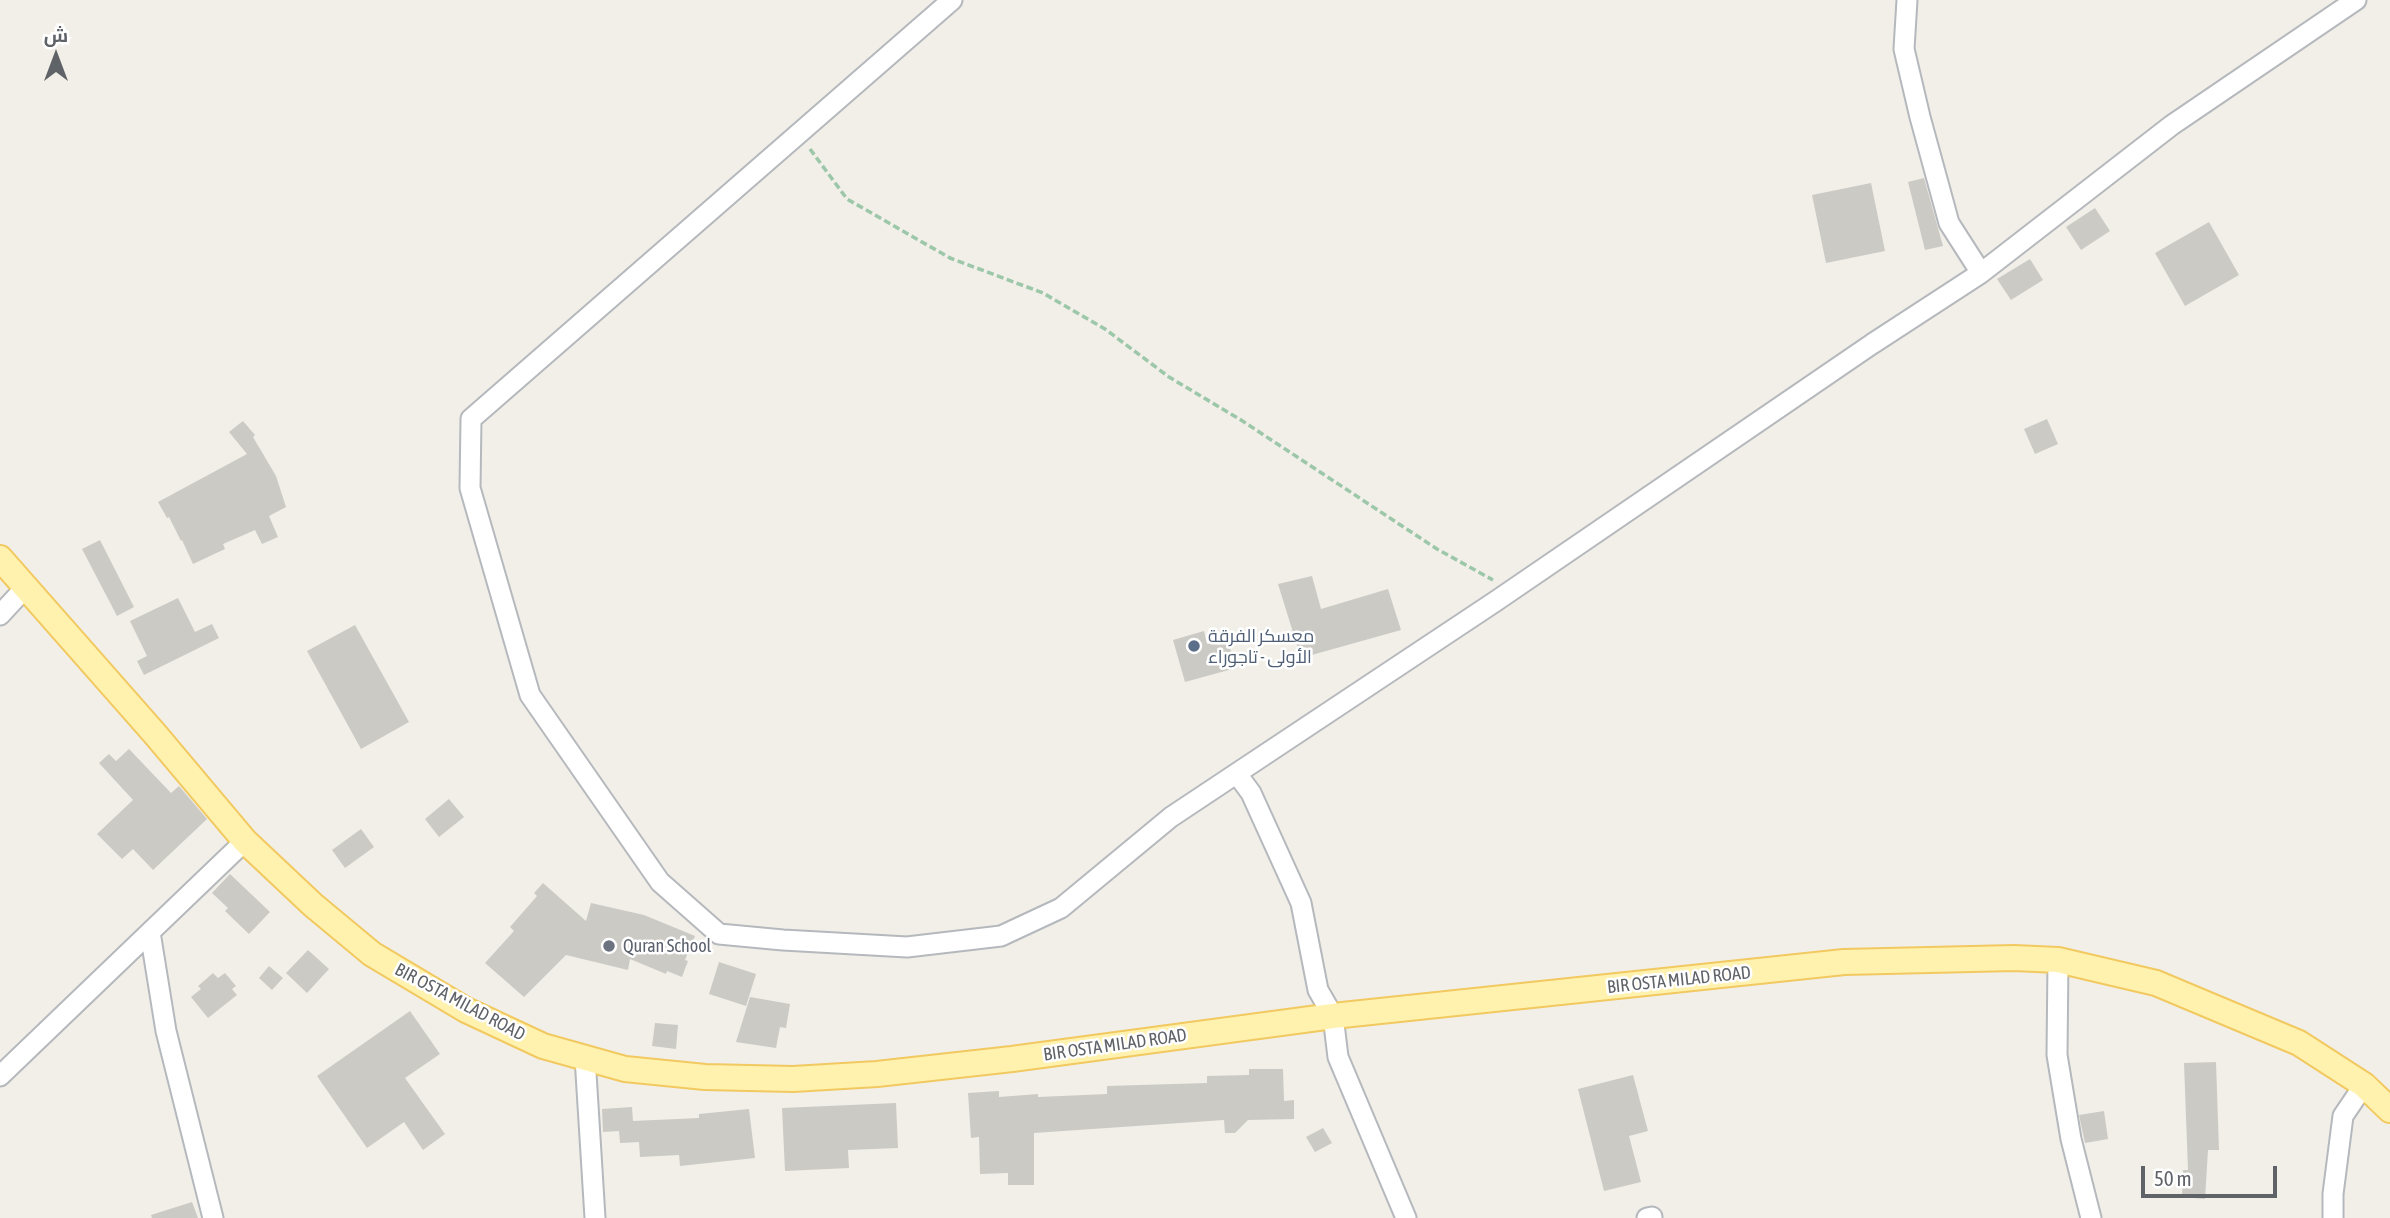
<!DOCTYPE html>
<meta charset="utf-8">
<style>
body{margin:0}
#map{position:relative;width:2390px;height:1218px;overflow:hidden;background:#f1efe8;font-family:"Asap Condensed",Cairo,sans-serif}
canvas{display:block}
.north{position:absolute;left:21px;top:21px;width:70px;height:70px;-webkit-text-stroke:5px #fff;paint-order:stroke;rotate:0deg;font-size:19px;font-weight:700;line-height:28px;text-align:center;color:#5f6368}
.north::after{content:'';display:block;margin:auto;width:24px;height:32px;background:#5f6368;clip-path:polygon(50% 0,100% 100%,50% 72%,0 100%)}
.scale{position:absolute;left:2141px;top:1166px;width:136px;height:32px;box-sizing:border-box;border:4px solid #5f6368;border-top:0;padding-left:9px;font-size:21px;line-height:24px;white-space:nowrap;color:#5f6368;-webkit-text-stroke:5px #fff;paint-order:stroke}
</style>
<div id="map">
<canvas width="2390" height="1218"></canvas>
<div class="north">ش</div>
<div class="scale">50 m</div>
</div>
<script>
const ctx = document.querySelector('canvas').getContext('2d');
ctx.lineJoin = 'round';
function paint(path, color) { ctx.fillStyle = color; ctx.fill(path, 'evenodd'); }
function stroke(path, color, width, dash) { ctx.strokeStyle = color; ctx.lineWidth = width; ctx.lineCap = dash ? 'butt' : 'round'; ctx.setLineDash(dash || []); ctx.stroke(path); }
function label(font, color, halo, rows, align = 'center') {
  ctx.font = font + ' "Asap Condensed",Cairo,sans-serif'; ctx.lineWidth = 5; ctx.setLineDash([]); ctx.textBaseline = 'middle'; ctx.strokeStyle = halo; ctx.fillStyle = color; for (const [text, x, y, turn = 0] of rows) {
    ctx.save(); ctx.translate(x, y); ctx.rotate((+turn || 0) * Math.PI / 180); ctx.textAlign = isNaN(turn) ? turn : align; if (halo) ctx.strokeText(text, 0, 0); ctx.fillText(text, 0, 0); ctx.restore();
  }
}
paint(new Path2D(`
 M1924,178L1943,246L1925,250L1908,182Z
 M1871,183L1885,251L1826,263L1812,195Z
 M2095,208L2110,231L2081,250L2066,227Z
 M2209,222L2239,275L2185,306L2155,253Z
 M2030,259L2043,280L2011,300L1997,279Z
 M2047,419L2058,444L2035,454L2024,429Z
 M243,421L255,435L253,437L276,476L286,507L269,516L278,537L262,544L255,530L223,544L225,549L193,564L182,540L181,541L169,517L167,518L158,502L247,454L229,432Z
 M100,540L134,607L117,616L82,549Z
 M1312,576L1321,609L1388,589L1401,630L1301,658L1278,584Z
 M178,598L195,632L212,624L219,638L144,675L137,661L147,656L130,621Z
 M355,625L409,722L361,749L307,651Z
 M1204,631L1207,644L1227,638L1236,668L1185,682L1173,640Z
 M129,749L171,793L179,786L207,819L153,870L133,849L122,859L97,834L133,800L99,763L109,754L116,761Z
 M449,799L464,817L439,837L425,819Z
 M361,829L374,847L345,868L332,850Z
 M230,874L270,912L249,934L225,911L228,908L212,893Z
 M543,883L586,921L591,903L644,915L695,936L685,960L688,961L682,977L667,971L666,974L630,959L628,970L566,955L524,997L485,963L514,931L510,927L537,896L534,893Z
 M308,950L329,969L307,993L286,973Z
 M719,962L756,974L746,1006L709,994Z
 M269,966L283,978L272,990L259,978Z
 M213,973L218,978L225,973L236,986L232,989L237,995L208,1018L191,997L201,989L198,986Z
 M750,997L790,1004L786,1028L780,1027L776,1048L736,1042Z
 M410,1011L440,1054L405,1078L445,1134L423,1150L404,1122L367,1148L317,1076Z
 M655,1023L678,1025L676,1049L652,1046Z
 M2216,1062L2219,1150H2208L2205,1199L2182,1197L2183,1170H2188L2184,1063Z
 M1249,1069H1283L1284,1101L1294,1100V1119L1248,1120L1235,1133H1225L1224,1120L1034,1133V1185H1008V1173L980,1174L979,1137L971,1138L968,1093L999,1091V1097L1038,1094V1097L1107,1094V1086L1207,1083V1076L1249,1075Z
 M1633,1075L1648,1131L1629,1136L1641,1182L1604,1191L1578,1089Z
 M896,1103L898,1148L848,1150L849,1168L785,1171L782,1108Z
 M632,1107L633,1121L699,1118V1114L749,1109L755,1158L680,1166L679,1155L640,1157L639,1142L620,1143L619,1131L603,1132L602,1109Z
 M2104,1111L2108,1139L2085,1143L2079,1115Z
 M1323,1128L1332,1143L1315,1152L1306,1137Z
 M192,1202L198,1218H152L151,1215Z`), '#cccac5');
const minor = new Path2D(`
 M952,0L471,419L470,488L530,695L660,882L719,934L783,940L907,947L1001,936L1061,908L1171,817L1496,601L1872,344L1981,273L2172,125L2356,0
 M1907,0L1904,49L1920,117L1949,223L1981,273
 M0,615L25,588
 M1237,774L1251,793L1301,903L1318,990L1333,1016L1338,1057L1406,1218
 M150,932L166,1031L213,1218
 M2058,960L2057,1055L2071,1139L2091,1218
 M585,1057L595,1218
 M0,1076L245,841
 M1647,1218L1652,1217
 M2333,1218V1194L2343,1116L2364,1085`);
const major = new Path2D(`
 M0,558L155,734L245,841L313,905L372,954L466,1010L543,1046L625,1069L705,1077L793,1079L877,1074L1012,1059L1333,1016L1844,962L2014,958L2058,960L2156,983L2299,1043L2364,1085L2390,1110`);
stroke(minor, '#b5b8bc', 23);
stroke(major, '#f2c960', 28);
stroke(new Path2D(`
 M810,149L847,199L950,258L1043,293L1105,329L1169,377L1241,420L1437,549L1493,580`), '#9cc7a9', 3.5, [7, 3.5]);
stroke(minor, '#fff', 19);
stroke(major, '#fff2af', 24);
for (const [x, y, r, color] of [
 [1194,646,7,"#5c6f8a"],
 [609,946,7,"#6b7280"]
]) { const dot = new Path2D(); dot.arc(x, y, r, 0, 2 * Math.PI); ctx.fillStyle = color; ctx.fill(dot); stroke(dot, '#fff', 2.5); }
label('18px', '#4e5e75', '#fff', [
 ["معسكر الفرقة",1208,636],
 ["الأولى - تاجوراء",1208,657]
], 'left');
label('18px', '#5b616d', '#fff', [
 ["Quran School",623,946]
], 'left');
label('18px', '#5f6368', '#fff', [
 ["BIR OSTA MILAD ROAD",1679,980,-6],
 ["BIR OSTA MILAD ROAD",460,1002,28],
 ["BIR OSTA MILAD ROAD",1115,1045,-8]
]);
</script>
